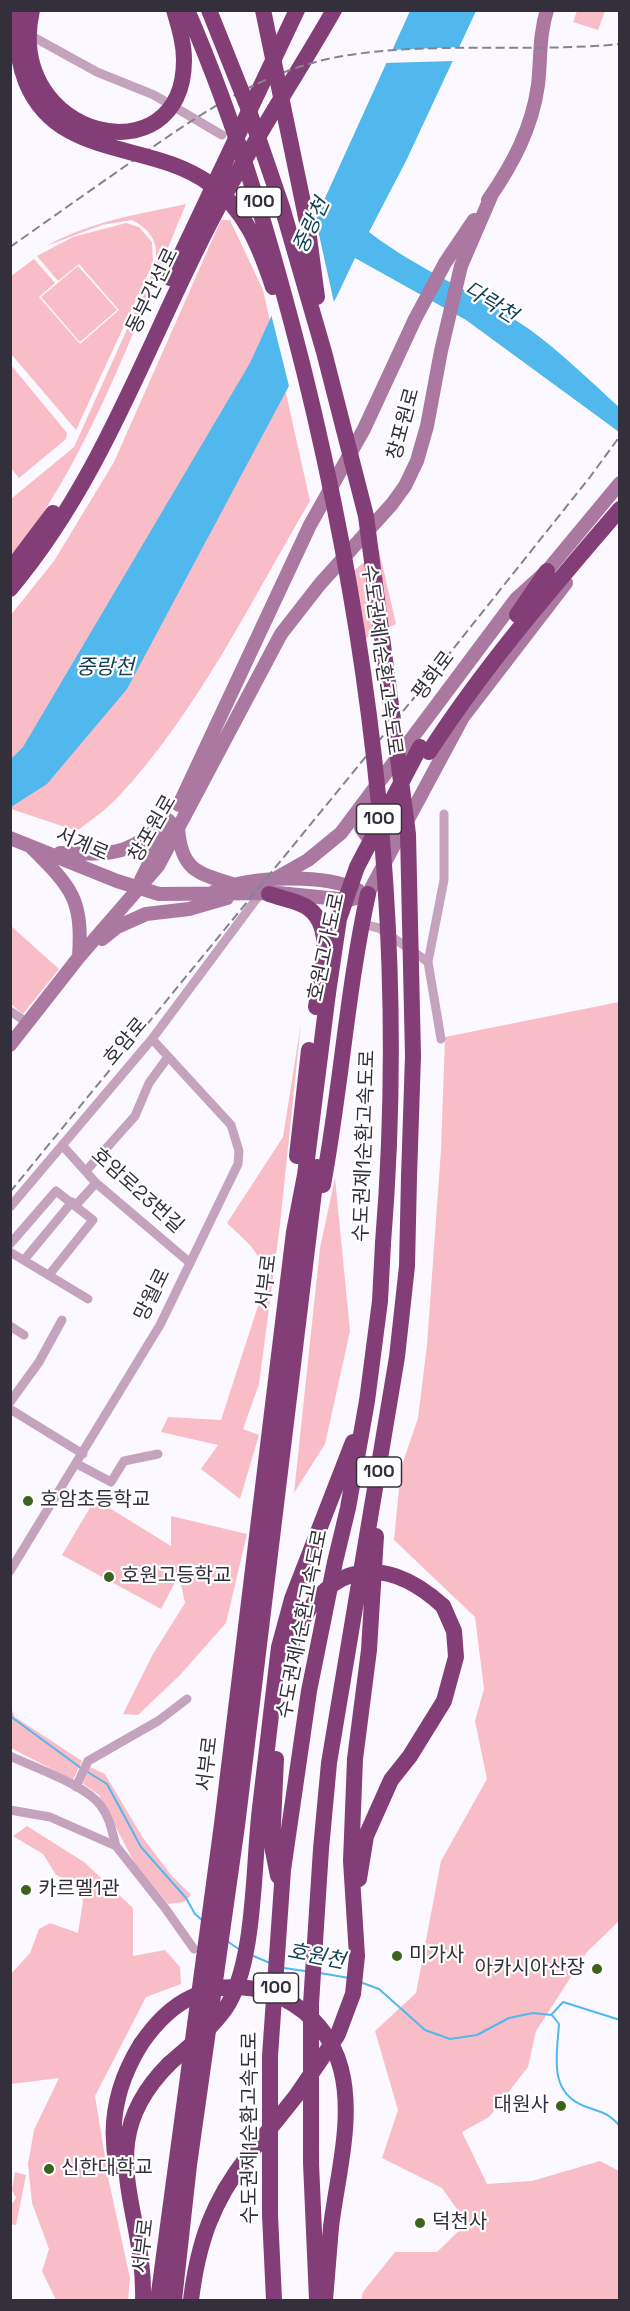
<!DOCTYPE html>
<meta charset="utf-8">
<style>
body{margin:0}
#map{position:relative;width:630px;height:2311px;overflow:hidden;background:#fbf9ff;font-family:"Space Grotesk",sans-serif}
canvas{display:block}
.frame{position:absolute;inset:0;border:12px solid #34303b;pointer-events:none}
</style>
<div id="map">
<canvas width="630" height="2311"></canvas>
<div class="frame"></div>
</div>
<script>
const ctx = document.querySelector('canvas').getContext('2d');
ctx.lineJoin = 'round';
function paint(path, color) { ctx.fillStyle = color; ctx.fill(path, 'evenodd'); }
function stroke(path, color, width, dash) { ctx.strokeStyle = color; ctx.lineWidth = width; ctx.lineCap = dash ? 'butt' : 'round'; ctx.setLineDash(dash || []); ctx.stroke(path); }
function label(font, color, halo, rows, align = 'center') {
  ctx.font = font + ' "Space Grotesk","Noto Sans KR",sans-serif'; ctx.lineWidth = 4.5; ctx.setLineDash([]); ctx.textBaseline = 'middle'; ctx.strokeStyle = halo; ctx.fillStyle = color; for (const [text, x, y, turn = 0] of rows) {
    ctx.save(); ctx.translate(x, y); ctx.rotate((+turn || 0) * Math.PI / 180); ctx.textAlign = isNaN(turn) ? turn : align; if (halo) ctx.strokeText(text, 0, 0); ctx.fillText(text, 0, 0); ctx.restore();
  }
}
paint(new Path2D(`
 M577,11H605L598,30L573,22Z
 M186,204C148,295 115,387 67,473C50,502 33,532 11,557V499L74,447L151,276C161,251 157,233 132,220L102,225L46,246C92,221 135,215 186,204Z
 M221,220H230L263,290L310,501C251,601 198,711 119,796C107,809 91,820 77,831L11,809L10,616L54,561L114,462Z
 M126,223L139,227L152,242L153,263L76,430L11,354V276L34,259L55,283L39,297L80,344L119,310L79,264L58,281L37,256L73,237Z
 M78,266L117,310L80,342L41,297Z
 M11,365L67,433L66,439L19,478L11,468Z
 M379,550L396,624L353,644L340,582Z
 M11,926L59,969L23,1014L11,1004Z
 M619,1002V1921L587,1952L536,2031L528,2067L489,2117L462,2132L487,2184L532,2181L600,2161L619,2171V2300H361L363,2292L395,2252H437L467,2223L442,2188L382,2158L398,2110L375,2031L416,1993L441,1861L487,1779L475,1721L484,1689L475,1617L394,1540L401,1468L418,1418L427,1345L441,1150L445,1037Z
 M301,1023L280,1224L259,1384L243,1429L259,1435L240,1499L201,1469L218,1445L161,1432L168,1417L221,1420L269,1272L250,1245L227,1223L283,1137Z
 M335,1178L350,1331L325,1444L294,1493L320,1248Z
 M95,1499L171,1546V1516L247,1534L226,1623L180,1675L138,1715L123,1714L153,1654L185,1603L179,1575L161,1609L62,1555Z
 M10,1706L15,1717L82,1761L73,1780L11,1748Z
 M90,1767L105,1774L143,1838L172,1876L191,1895L184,1902L168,1904L134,1862L99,1795L83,1784Z
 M27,1826L84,1862L133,1908V1956L165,1950L180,1967L181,1984L146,1997L95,2096L109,2182L130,2278L128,2300H56L42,2271L49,2249L32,2203L28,2164L34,2130L59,2078L11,2084V1974L30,1953L39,1929L50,1923L78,1933L83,1901L78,1885L56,1875L43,1854L13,1836Z
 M15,2172L26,2175L16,2225L10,2224L11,2205L16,2198L12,2190Z`), '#f9bdc7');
paint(new Path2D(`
 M410,11H476L406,161L369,232C418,270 478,293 529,329C561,352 590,381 619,407V432L466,320L355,258L337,296L127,689L47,784L11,807V759L23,747L250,363Z`), '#51b8ed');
paint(new Path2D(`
 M462,47L455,61L383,63L389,50Z
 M316,221L335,307L290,390L270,310L309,222Z`), '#fbf9ff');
stroke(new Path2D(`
 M10,1716L81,1768
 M86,1771L107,1784L141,1847L186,1898L195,1914L202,1920
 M227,1941L240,1950
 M251,1955L270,1963
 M284,1968L305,1971
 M320,1973L349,1978
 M360,1982L379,1989L425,2030L450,2039L477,2035L509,2018L533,2013L552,2015L559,2024C557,2055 548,2092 584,2106C600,2112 606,2111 620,2126
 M552,2014L563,2002L620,2020`), '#51b8ed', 2);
stroke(new Path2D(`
 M28,34L97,72L154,95L222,135
 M362,924L379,928L428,962
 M10,1011L28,1023
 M441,1039L428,962L444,880V814
 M62,1145L96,1183L189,1262
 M86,1171L135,1116L149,1083L168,1057
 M76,1205L96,1183
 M10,1207L152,1039L260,894
 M10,1244L56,1191L93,1220L49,1275
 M10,1252L88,1299
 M24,1260L72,1202
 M10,1326L24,1335
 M10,1402L39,1362L62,1320
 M10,1409L83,1454
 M77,1464L111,1482L124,1461L158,1454
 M10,1571L160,1325L238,1164L239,1151L231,1125L152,1039
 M10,1756C35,1768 86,1785 101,1806C110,1818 112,1832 116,1846
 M76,1787L88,1761L158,1721L187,1699
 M10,1810L50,1817L116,1846L165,1908L194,1949`), '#c5a3be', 9);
stroke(new Path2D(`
 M488,200C513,164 532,128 538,85C541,59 539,35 547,10
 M367,804L361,828C367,837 371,842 382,841L398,822L404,817
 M179,805L310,525L364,429L415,319L445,263L474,220
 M178,828C181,869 196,873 232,884
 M10,838L117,881L159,894L278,893L349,900L368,894
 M31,847C71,887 83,898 79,957
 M60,853C113,854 127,857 168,820
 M141,880L170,822
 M271,881L308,860L341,833L516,599L547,571L620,483
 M215,891C252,876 322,873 358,890
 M368,894L463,717L566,583
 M102,939L117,927L146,914L189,909L227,898
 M10,1045L79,957L158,866L281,634L320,584L392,504L405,486L417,461L427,426L441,351L461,266L492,194`), '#aa78a0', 14);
stroke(new Path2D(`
 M170,278L297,10
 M10,570L53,513
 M10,589C102,480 147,343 212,219C249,147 294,80 334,10
 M517,615L547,571
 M429,752C485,665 553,587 620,509
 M269,894C280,898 294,900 305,906C338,925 320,978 316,1007
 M297,1156L309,1050
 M323,1185C341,1088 347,990 368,894
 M276,1759L272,1846L278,1876
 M260,1808L279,1647L292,1599L353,1442
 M359,1879L366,1836L391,1780L410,1756L444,1701L456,1657L454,1631L443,1606
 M338,2034L353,1994L357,1956L351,1861L355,1759L369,1650L376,1536
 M117,2166C108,2123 118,2081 141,2044
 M143,2300C146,2208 89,2144 169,2064
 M158,2300L222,1824L294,1232L305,1175L328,993
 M174,2300L189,2165L237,1826L317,1167
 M191,2300C198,2243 212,2202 248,2156
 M274,2300L270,2215V2056L283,1870L309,1691L335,1562L348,1508L367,1401L380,1301L383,1243
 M317,2300L311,2163V2004L321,1849L329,1763L397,1357L407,1266L409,1177
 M325,2300L331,2227`), '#833e78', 16);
stroke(new Path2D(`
 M10,247C53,217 95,187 137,158C200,114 265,69 343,56C433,41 528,53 620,44
 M10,1192L422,688L590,477L620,436`), '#87838c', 2, [9, 4.5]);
stroke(new Path2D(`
 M20,10C15,35 17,59 26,82C58,161 151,140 210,184C245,209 260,248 273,287
 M32,10C3,139 184,181 184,60C184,43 179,27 174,10
 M187,10C238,128 273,248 304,371C374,655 407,951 383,1243
 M209,10L247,105L282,207L324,352L366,516L408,834L413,1056L409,1177
 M263,10L307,222L317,297
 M328,993L339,919L357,867L420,747
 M290,1648C319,1567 378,1547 443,1606
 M141,2044C155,2024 171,2006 194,1996C254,1969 325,2006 341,2069C354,2119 337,2177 331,2227
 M169,2064C188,2047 210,2030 225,2009C256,1965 253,1863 260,1808
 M248,2156L296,2096L337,2036`), '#833e78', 16);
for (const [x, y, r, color] of [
 [28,1501,6,"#3c631d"],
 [109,1577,6,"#3c631d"],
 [26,1890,6,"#3c631d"],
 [397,1956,6,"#3c631d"],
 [597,1969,6,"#3c631d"],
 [561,2106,6,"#3c631d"],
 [49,2169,6,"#3c631d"],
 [420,2223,6,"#3c631d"]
]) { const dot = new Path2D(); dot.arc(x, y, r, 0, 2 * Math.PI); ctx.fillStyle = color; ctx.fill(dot); stroke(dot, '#fff', 2); }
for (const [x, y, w] of [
 [259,202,45],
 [379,819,45],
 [379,1472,45],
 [276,1988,45]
]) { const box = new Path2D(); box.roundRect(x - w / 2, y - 15, w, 30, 4.5); ctx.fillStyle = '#fff'; ctx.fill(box); stroke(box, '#34303b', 1.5); }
label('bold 18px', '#34303b', null, [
 ["100",259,202],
 ["100",379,819],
 ["100",379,1472],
 ["100",276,1988]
]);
label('20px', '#34303b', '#fff', [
 ["동부간선로",153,291,-64],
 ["창포원로",404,424,-75],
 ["수도권제1순환고속도로",381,660,82],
 ["평화로",434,676,-53],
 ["창포원로",153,829,-60],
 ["서계로",82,845,23],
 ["호원고가도로",327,947,-78],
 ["호암로",126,1042,-50],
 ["수도권제1순환고속도로",365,1146,-88],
 ["호암로23번길",137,1191,42],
 ["서부로",267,1282,-83],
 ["망월로",153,1295,-64],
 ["수도권제1순환고속도로",303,1624,-79],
 ["서부로",208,1764,-83],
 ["수도권제1순환고속도로",251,2128,-90],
 ["서부로",144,2246,-83]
]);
label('20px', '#34303b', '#fff', [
 ["호암초등학교",40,1501],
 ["호원고등학교",121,1577],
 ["카르멜1관",38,1890],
 ["미가사",409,1956],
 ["아카시아산장",585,1969,"right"],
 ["대원사",549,2106,"right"],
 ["신한대학교",61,2169],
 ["덕천사",432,2223]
], 'left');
label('italic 21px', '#133f54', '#fff', [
 ["중랑천",312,226,-65],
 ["다락천",490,303,32],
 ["중랑천",105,668],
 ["호원천",316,1957,11]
]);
</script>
